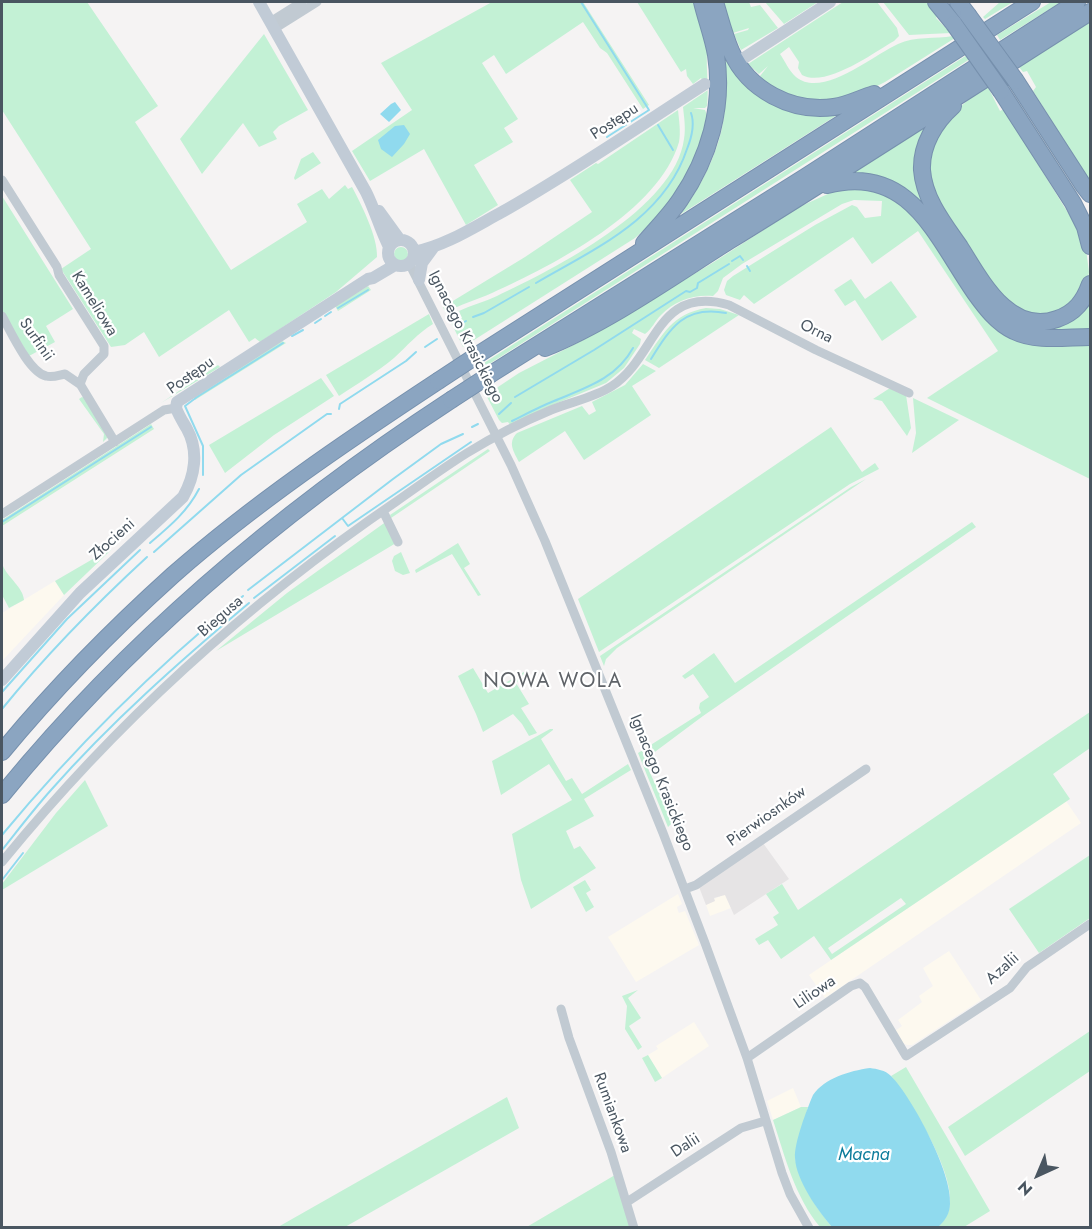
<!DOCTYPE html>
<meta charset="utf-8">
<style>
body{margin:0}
#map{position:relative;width:1092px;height:1229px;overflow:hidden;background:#f5f3f3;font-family:Jost,sans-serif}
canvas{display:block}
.frame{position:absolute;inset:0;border:3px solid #4a5661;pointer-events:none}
.north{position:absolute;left:1008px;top:1145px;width:60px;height:60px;-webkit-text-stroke:4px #fff;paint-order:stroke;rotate:224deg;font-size:16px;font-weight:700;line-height:24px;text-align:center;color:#4a5661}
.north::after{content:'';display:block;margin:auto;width:21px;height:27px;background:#4a5661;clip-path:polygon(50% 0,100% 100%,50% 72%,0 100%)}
</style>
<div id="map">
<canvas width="1092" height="1229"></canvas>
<div class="frame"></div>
<div class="north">N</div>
</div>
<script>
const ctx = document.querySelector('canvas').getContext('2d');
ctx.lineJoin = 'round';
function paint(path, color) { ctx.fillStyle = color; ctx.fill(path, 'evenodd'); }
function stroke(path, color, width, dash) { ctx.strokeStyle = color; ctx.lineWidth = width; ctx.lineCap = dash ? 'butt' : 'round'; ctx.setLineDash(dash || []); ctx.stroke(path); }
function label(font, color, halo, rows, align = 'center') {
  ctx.font = font + ' Jost,sans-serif'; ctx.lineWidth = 4.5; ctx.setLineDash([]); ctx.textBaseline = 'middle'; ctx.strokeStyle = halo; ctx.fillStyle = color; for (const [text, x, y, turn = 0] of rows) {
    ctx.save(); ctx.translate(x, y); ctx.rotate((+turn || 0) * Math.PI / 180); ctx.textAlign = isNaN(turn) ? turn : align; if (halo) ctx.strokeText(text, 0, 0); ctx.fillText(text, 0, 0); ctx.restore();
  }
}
paint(new Path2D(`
 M55,581L64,595L2,661V613Z
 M1066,801L1081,823L825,998L809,975Z
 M678,894L682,904L677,907L678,911L679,913L685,911L699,945L636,982L608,937Z
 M725,894L731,908L710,916L706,905L714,901V899Z
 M949,951L981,1000L912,1045H907L901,1042L895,1031L902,1026L898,1020L922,1002L919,996L933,986L923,968Z
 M694,1022L709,1046L662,1078L648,1055L658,1049L656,1046Z
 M793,1088L801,1107L773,1120L767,1101Z`), '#fdf9ef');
paint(new Path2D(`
 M763,843L789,879L734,915L725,895L714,898L715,901L706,905L699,887Z`), '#e6e4e5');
paint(new Path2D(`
 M2,2H87L158,106L135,122L231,270L307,222L297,204L322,189L329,199L345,185L348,189L352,187C361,204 378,237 377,257L336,292L260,342L255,338L249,342L229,310L159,357L144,332L125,345L111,347L61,269L91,249L2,110Z
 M492,2H583L649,105L643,109L607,53L600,48L583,22L506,74L494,55L482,63L518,119L504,128L513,142L474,165L498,205L466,225L424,149L370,181L352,151L412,110L381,63Z
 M637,2H696L709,51L707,52C706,70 709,88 707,106L705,108H693L705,110L708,117L704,135L685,182L654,221L635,238L463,347L448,316L451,315L456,321L462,318L459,311C471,305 485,302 497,296C554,269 675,208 684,139C686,128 684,117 683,107L708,90L701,78L693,84L687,76L686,69L681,72Z
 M720,2H749L751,7L760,5L778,28L741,50L734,34L748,30L749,28L733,33Z
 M765,2H818L784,24Z
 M843,2H877L897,28L899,36L894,41C873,53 826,88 802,75L798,68L799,62L789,47L780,54C785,61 789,71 796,77C823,99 873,55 898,44C915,36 935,39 953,36L955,38L885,82L865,92L841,100L794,101L763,80L760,76L768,66L759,74L748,64Z
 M883,2H927L938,15L936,18L951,33L909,35Z
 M1000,2H1013L985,19L983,17Z
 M1051,2H1061L1000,40L997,35Z
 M1090,21V181L1033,91L1036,87L1027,71L1023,72L1019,67Z
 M264,34L308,110L279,126L273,132L277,139L259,147L243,123L202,174L180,139Z
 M722,52L756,92L845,110L681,214C701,186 719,152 724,117C726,95 723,73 722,52Z
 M967,55L970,59L486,366L484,363Z
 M988,87L1000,111L1004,109L1081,234L1086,249L1089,272L1087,283L1065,310L1031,316L1003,301L951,226L928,177L932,147L948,118L969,99Z
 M678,110C679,120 681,132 679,142C659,211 554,265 492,293C477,300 460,304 446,313L443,307L525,257L592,212L570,180L596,163L598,164Z
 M931,117L932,119C919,139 914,167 920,190C926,211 943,231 955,249C976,282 1007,343 1056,325C1071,319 1082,310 1090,296V331C1067,332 1039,336 1016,326C986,314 942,236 923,206C902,185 876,170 845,175L844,173Z
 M313,152L321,163L295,180L294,178L301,159Z
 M849,187L888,193L915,216L990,320L1090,343V479L927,398L998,351L918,231L872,264L853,237L754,304L744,295L740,300L726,295L724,290L727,281L733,276L815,225L852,205L857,207L865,218L881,216L882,201L854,200L842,204L742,264L723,278L718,291L713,296C694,294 674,301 661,315C655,321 652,329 645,334L634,329L632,333L641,339L640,344L624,368L606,383L543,409L511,426L508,422L502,423L499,420L486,395L519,373L587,338L714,262L799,207L830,193Z
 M2,196L73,309L46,326L55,342L29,356L2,311Z
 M394 254a7 7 0 1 1 14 0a7 7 0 1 1-14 0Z
 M851,279L865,299L891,281L917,317L882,341L855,300L845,306L834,290Z
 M368,286L371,290L338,311L335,306Z
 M706,308L720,309L739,315L659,368L645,360C663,334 672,314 706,308Z
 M429,314L433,324C418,333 407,346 394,358C377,372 357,384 339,396L326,375Z
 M282,341L286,343L195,400L193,397Z
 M643,364L656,371L632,386L651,415L584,460L565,431L519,462C514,452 507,443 517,433L582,406L589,415L596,411L592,402L625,385Z
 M218,365L220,367L161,403Z
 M321,378L334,396L274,435L225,473L209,445Z
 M890,388L906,395L911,428L907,436L882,401L873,399Z
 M82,397L85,398L108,437L103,442L104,434L79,399Z
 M913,398L959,420L912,453L916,433Z
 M151,424L154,429L2,526V520Z
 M831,427L862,472L875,463L879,469L850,484L599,652L578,599Z
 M488,449L490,451L391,518L390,515Z
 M866,479L617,648L606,659L604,666L600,656L851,487Z
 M387,521L396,543L216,651L287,593Z
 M972,522L976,527L703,716L644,760L673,822L668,827L638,753L701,713L699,708L700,703L709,697L693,674L685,679L682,676L714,653L735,683Z
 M458,543L470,564L464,568L481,595L478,596L452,554L416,573L415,570Z
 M110,549L111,550L64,595L55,581Z
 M401,552L410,573L403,575L395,571L392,561L394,556Z
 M3,566C8,578 23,587 24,600L9,608L2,595Z
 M473,668L488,693L524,672L525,677L516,683L529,704L521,708L537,733L529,736L522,724L513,714L483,732L476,714L458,676Z
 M1090,712V748L1053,774L1070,799L831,960L814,936L781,959L768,940L759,945L755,939L778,925L773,917L779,913L766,894L782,884L798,910ZM901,898L906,904L832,954L828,948Z
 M550,729H553V730L541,739L566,781L572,778L582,794L628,764L631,770L584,799L594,816L566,831L574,849L580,846L596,868L531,909L521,880L512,834L572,800L549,764L501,795L492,761Z
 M85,780L108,826L2,890V884L56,813Z
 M1090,855V918L1039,953L1009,909Z
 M585,880L591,890L586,893L594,907L586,912L573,887Z
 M638,990L628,998L641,1018L629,1026L642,1047L638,1050L625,1029L627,1006L622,996Z
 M1090,1031V1071L965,1156L948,1127Z
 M648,1055L662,1078L655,1082L642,1058Z
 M906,1067L990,1211L964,1227H938C944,1222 950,1211 950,1203C953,1169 911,1102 891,1076Z
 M507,1097L519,1128L345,1227H278Z
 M801,1107H808L795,1157C799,1183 816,1207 832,1227H820C795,1197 785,1157 773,1120Z
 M615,1175L630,1228H525Z`), '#c3f1d5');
paint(new Path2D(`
 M395,102L401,110L389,122L380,114L391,104Z
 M404,125L410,134L404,144L392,157L381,149L378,140L395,126Z
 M870,1068C877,1069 885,1070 891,1076C912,1097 953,1174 950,1204C950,1213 945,1221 938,1227H832C818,1211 796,1180 795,1158C794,1143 807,1109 813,1095C825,1078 849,1071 870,1068Z`), '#90daee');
stroke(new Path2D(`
 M581,2L649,110L607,137
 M658,125L673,150
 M732,261L740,256L743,260
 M747,266L750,271
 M536,283C594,249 664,219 687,149C691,139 695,124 691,113
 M338,308L368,290
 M325,316L331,312
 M473,317L484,313L529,287
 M315,323L321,319
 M457,326L466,321
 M292,336L303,330
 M425,347L437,339
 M651,359C671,327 685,305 726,313
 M515,397L594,350L686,291L690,292L697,288L698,283L729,264
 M339,409L340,404L406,361L416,352
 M499,414L511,403
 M512,421C526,414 539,407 554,401C585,388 616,379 633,348
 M472,427L478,424
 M203,475V446L185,406L197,397L283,343
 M342,518L348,526L471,442
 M2,522L151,427
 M150,543C170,526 187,512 199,489
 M154,552L241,475L327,414H331
 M248,590L393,479L441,444L463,434
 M254,598L335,536
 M2,692L67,619L140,550
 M2,709C46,655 96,604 147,557
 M2,835C74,748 155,668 243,596
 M2,850C18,830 34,809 51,790C111,722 180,661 249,603
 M2,880L23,853`), '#90daee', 2);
const highway = new Path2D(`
 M715,2C720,18 724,35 731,51C748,90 792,113 834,107C848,105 861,98 874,94
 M936,2L954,24
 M958,2L968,15
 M1016,81L1083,185L1090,194
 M1001,91L1073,203L1085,227L1090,246
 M953,106C935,122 921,145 922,170C924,199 944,224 960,247C981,280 1009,336 1057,319C1075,313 1084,301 1090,284
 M827,185C910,163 936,237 975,293C985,307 997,323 1014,331C1036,342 1066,337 1090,337
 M644,243C656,229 670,215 680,200C709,158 724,107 716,55C713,37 706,19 702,2
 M545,348C607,323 672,277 729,241C851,166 970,88 1090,12
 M479,354L1032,2
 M491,374L805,177L1077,2
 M2,752C54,689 112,630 173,575C255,503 347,441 438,381
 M2,795C129,639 283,510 451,400`);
stroke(highway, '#7690ad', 18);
stroke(new Path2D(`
 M270,22L302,2
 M274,29L317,2
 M2,180L57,267L59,275L104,346V354L84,374L80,384L115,442
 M409,263L511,465L545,541L663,833L705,943L747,1058L782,1173L790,1194L809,1228
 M2,316C11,332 29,372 46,376C53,378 59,375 65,374L81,385
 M383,511L398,542
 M2,514L164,410L176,408
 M2,862C115,723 249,602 397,501C420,485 443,468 467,453C493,437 522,422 551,410C570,402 594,398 612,386C657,357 656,284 729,305L816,350L909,393
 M685,889L696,885L866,769
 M561,1009L569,1038L611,1152L634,1228
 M747,1058L851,986L860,983L865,987L906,1056L1010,988L1027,967L1090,924
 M627,1202L741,1128L765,1121`), '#c1cad2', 9);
stroke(new Path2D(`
 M259,2L366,192C375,210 380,229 389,247
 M744,58L830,2
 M379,211L400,240
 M388 253a13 13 0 1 1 26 0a13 13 0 1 1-26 0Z
 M414,252C445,246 474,227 502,212C571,173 638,127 705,84
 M419,280L422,263L433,248
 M2,680L80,593L183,497C195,476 199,451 187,429C183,422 179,416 176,408L177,402L368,279L373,278L395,265`), '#c1cbd6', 12);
stroke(highway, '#8ba5c1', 16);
const highwayBridge = new Path2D(`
 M968,15L1016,81
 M954,24L1001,91
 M438,381L479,354
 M451,400L491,374`);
stroke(highwayBridge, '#7690ad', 18, []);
stroke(highwayBridge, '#8ba5c1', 16);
label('16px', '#4a5661', '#fff', [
 ["Postępu",615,122,-33],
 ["Kameliowa",94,304,58],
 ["Orna",816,332,26],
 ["Ignacego Krasickiego",465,337,63],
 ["Surfinii",36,340,55],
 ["Postępu",191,376,-35],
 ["Złocieni",113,540,-42],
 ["Biegusa",221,617,-41],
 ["Ignacego Krasickiego",661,783,68],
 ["Pierwiosnków",767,817,-35],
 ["Azalii",1003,969,-42],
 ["Liliowa",815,993,-34],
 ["Rumiankowa",612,1113,70],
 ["Dalii",686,1146,-33]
]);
label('italic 18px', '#0c7c9b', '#fff', [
 ["Macna",864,1156]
]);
ctx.letterSpacing = '1.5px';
label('20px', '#5f6368', '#fff', [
 ["NOWA WOLA",553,682]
]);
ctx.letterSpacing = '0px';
</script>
